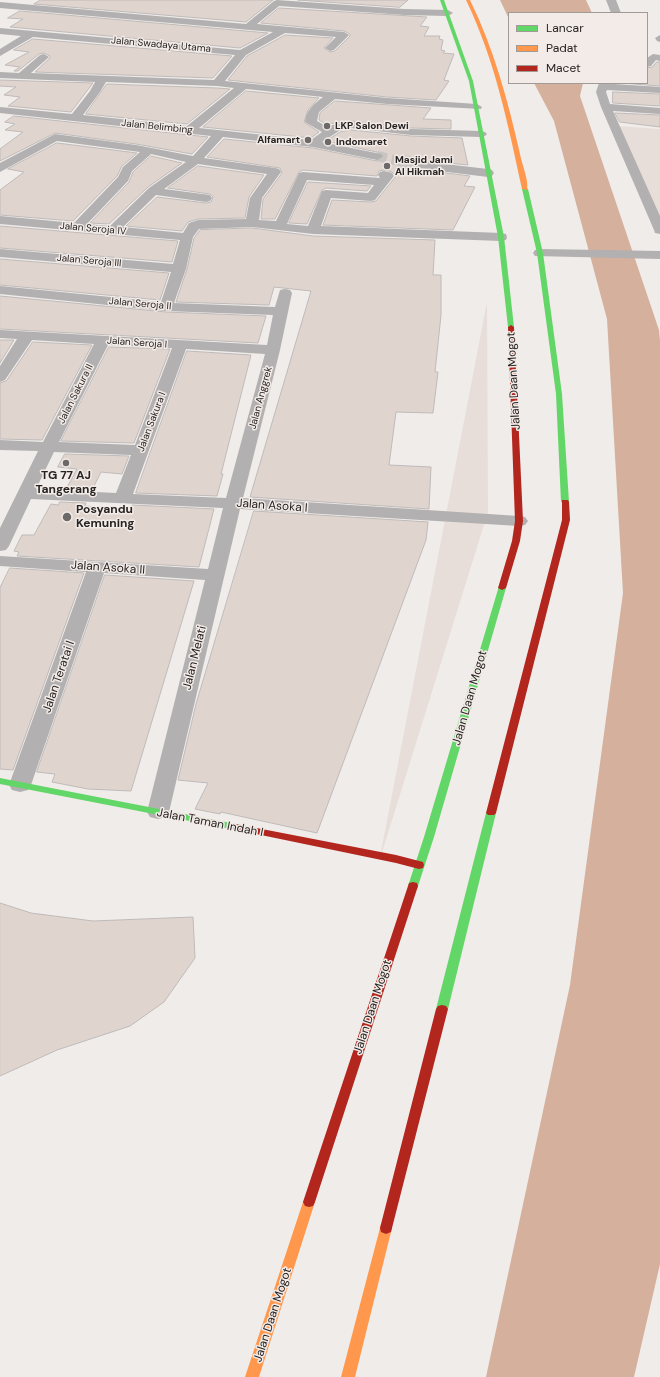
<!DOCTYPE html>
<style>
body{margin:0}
#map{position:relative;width:660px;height:1377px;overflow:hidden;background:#f0ecea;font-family:"DM Sans",sans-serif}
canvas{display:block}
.legend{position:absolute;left:508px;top:12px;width:140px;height:72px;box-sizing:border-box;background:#f3ebe7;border:1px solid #a19b98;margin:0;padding:5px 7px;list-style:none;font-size:12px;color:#262322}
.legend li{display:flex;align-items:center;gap:8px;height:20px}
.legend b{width:20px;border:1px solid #a19b98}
</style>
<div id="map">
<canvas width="660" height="1377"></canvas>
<ul class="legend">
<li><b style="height:5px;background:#63d668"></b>Lancar</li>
<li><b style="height:5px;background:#ff974d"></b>Padat</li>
<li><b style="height:5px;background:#b3261e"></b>Macet</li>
</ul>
</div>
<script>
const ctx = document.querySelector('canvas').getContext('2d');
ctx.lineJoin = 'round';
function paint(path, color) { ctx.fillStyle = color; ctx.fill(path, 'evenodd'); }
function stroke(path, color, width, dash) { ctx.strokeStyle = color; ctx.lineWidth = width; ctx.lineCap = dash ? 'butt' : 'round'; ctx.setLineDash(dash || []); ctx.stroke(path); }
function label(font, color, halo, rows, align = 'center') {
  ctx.font = font + ' "DM Sans",sans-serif'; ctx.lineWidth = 3; ctx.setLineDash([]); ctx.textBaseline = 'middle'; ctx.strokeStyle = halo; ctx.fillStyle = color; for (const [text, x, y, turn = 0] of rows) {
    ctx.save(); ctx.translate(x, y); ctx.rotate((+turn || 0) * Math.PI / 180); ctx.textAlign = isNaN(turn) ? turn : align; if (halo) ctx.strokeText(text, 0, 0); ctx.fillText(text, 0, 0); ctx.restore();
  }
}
paint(new Path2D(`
 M618,126L660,129V218Z
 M487,302L488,512L379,862Z`), '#e8ded9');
paint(new Path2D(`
 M500,0H586L592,13H509V19Z
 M534,83H583L580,96L659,330L660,341V1264L634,1377H486L570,985L623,593L607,319L554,121Z`), '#d5b09c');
const building = new Path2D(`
 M41,0H273L246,22L34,4Z
 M298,0H408L400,7Z
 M279,8L427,17L420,26L429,27L424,36H440L439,39L443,40L441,50L445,51L443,53L454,54L444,80L449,81L436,100L387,97L228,80L247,56L285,35L333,38L324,48L330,52L335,51L350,36V34L344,31L261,23Z
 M20,11L268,33L240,48L10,27L23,19L8,18Z
 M33,39L232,56L213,78L35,72L50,58V56L44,53L39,54L18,71H14L20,67L5,65L29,52L14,50Z
 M657,62H660V86L622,83H647V68L652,67Z
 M0,80L93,83L71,112L8,106L20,97L4,95L16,87L0,86Z
 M107,84L217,88L230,89L187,124L86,114Z
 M246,91L319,98L308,110L304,122L319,132L311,138L203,127Z
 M613,92L660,94V106L613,103Z
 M335,101L431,108L423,119L451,120V129L411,128L351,121L326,124L319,120L320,113Z
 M615,113L660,115V127L620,122Z
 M14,116L208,137L192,154L136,144L55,133L0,161V149L23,132L5,130L15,124L5,122Z
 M351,130L411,136L462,138L468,165L419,160L415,161L412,164L415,169L470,176L464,186L475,187L453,230L323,225L332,200L371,202L376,201L396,176L392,172L384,170L379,171L377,176L303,170L299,172L275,219H261L263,199L282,173L280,168L207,157L224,139L313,148L377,161L384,157L381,153L326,141L340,132Z
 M57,143L137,153L122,166L117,176L73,221L0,215V190L24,172L8,169Z
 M151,156L182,163L148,187L109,224L90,223L129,182L133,172Z
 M198,166L264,175L249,197L245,218L198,219L188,222L182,231L126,226L157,197L206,203L211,202L213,197L210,194L168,188Z
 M308,182L371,186L367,191L326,188L322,190L307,224L289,223Z
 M0,226L178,241L172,262L0,248Z
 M252,228L313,236L435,240L433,275H441V315L435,372H438L433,413L396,412L389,465L431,467L429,509L250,497L311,291L274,287L269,305L176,302L187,269L194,238L200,230Z
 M0,259L169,273L160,300L0,285Z
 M0,296L166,312L266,316L258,343L0,329Z
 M0,340H14L0,363Z
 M33,342L92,345L42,440L0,439V383L6,381Z
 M109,347L170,349L134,443L61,441Z
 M187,351L251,355L221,474H223L217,496L136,493Z
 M65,454L129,456L122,474L101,472L92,490L66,489L77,469L58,467Z
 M60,502L86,503L85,506L131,509L132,505L214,509L199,567L17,556L19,552L14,551L22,535H34L51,504L58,505Z
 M254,511L428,522L426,540L317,833L221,812L220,814L195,809L208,783L178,780L196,704Z
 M10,568L84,573L13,770L0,769V588Z
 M105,575L194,581L131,791L88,789L52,782L55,774L37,772Z
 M0,903L31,913L93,921L193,917L195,958L164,1002L130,1026L57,1050L0,1076Z`);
paint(building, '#e0d5ce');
stroke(building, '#bebab9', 1);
stroke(new Path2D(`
 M377,156L404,162`), '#c8c4c2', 10, [10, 5]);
stroke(new Path2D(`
 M399,161L419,165`), '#c8c4c2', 14, [14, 6]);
paint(new Path2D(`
 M277,0L404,9L448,10L453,13L448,16L404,15L279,6L257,24L344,32L349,35L334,50L330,51L325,48L336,37L285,33L246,55L225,81L387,98L477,104L482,107L481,109L387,104L335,99L319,112L317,121L326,126L351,122L411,129L481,131L485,132L487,134L485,136L481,137L411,135L351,128L339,131L322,142L381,154L383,156L381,158L377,160L313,147L223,137L204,158L275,168L279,169L281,172L262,198L259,220L276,221L299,173L303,172L380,178L378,175L380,172L384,171L392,173L394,176L375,200L371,201L331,198L321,226L501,233L506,234L507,237L506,240L501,241L313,234L252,227L199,229L193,237L186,269L174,303L275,307L280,290L285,289L290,290L292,293L280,350L243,498L519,516L525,517L528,521L525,525L519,526L240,509L169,812L166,817L158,819L150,817L147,812L205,580L104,573L31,785L28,790L20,792L12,790L9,785L86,572L0,566V556L208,569L223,508L31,499L9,546L6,550L0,551V528L38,451L0,450V440L43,442L94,344L32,340L5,380L0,382V366L17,339L0,338V330L267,345L273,315L166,311L0,294V286L161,302L171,272L0,257V249L173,264L180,240L0,224V216L74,223L118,177L123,167L140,152L57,141L0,172V163L55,134L136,145L193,156L211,136L0,113V107L72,114L90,91L95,82L0,78V72L19,73L40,55L44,54L49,57L31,73L214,80L235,55L33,37L0,56V49L21,36L0,34V28L240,50L273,32L0,8V2L246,24L274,1ZM106,82L217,86L234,88L187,126L83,115L100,92ZM246,89L323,97C314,104 306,110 305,122L322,132L311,140L199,128ZM151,154L186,162L149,188L110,226L87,224L128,181L132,171ZM198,164L267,174L250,198L246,219L198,220L189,223L183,233L123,227L156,195L206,202L210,201L212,198L210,195L164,189ZM307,180L374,185L368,193L326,190L322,191L308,226L287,224ZM108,345L172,348L135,445L59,442ZM186,349L265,354L226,498L133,494ZM54,452L131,455L116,493L36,489Z
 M606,0H616L621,13H611Z
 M660,35V42L657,41L655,38Z
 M653,54L660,55V61L656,60L651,66L647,67V58Z
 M599,83L660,87V93L607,90L606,92L610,104L660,108V114L613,111L660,216V234L655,233L654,230L601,107L596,92Z
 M419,161L488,169L492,170L494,173L492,176L488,177L415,168L413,165L415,162Z
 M540,249L660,251V259L535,256L533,253L535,250Z`), '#b2b0b0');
paint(new Path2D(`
 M440,0H444L473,81L504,237L514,327L511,329L508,327L498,237L469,81Z
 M525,187L528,189L543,253L562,394L569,502L565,504L561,502L556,394L537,253L522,189Z
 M499,586H502L506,588L434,837L418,886L417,889H409L408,886L424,837Z
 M0,778L236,824L240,825L241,827L240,829L236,830L0,784Z
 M491,810L494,811L496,813L448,1009L446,1012L442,1013L438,1012L436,1009L486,813L488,811Z`), '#63d668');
paint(new Path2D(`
 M466,0H470C494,49 508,101 520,154C522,165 529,180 527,190L522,189C508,124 495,60 466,0Z
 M309,1197L313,1198L315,1202L259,1377H245L303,1202L305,1198Z
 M386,1222L391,1224L392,1228L355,1377H341L380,1228L381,1224Z`), '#ff974d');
paint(new Path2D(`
 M511,325L514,327L523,521L520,541L506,588L502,590L498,588L512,541L515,521L508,327Z
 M562,500H568L569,502L570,520L496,813L494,815H488L486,813L562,520Z
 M236,824L396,855L423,862L424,865L423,868L419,869L396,863L232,829L231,827L232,825Z
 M413,882L417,883L418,886L315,1202L313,1206L309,1207L305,1206L303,1202L408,886L409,883Z
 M442,1005L446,1006L448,1009L392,1228L391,1232L386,1234L381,1232L380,1228L436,1009L438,1006Z`), '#b3261e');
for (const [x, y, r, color] of [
 [327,126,4,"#6d6968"],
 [308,140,4,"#6d6968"],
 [328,142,4,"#6d6968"],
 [387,166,4,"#6d6968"],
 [66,463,4,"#6d6968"],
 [67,517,5,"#6d6968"]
]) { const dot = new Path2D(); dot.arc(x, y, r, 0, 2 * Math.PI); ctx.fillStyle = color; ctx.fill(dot); stroke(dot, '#f3ebe7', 1.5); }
label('10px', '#262322', '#f3ebe7', [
 ["Jalan Swadaya Utama",161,45,5],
 ["Jalan Belimbing",157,127,6],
 ["Jalan Seroja IV",93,229,5],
 ["Jalan Seroja III",89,261,5],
 ["Jalan Seroja II",140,304,5],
 ["Jalan Seroja I",137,343,4],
 ["Jalan Sakura II",76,394,-63],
 ["Jalan Anggrek",261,398,-75],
 ["Jalan Sakura I",152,422,-69]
]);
label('bold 10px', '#262322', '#f3ebe7', [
 ["LKP Salon Dewi",335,126],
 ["Alfamart",300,140,"right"],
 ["Indomaret",336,142],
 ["Masjid Jami",395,160],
 ["Al Hikmah",395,172]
], 'left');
label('12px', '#262322', '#f3ebe7', [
 ["Jalan Daan Mogot",514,381,-93],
 ["Jalan Asoka I",272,506,4],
 ["Jalan Asoka II",108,568,4],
 ["Jalan Melati",195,658,-76],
 ["Jalan Teratai I",59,677,-71],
 ["Jalan Daan Mogot",470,698,-74],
 ["Jalan Taman Indah I",210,823,11],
 ["Jalan Daan Mogot",373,1007,-72],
 ["Jalan Daan Mogot",273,1315,-72]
]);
label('bold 12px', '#262322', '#f3ebe7', [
 ["TG 77 AJ",66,476],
 ["Tangerang",66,490],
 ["Posyandu",76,510,"left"],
 ["Kemuning",76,524,"left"]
]);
</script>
